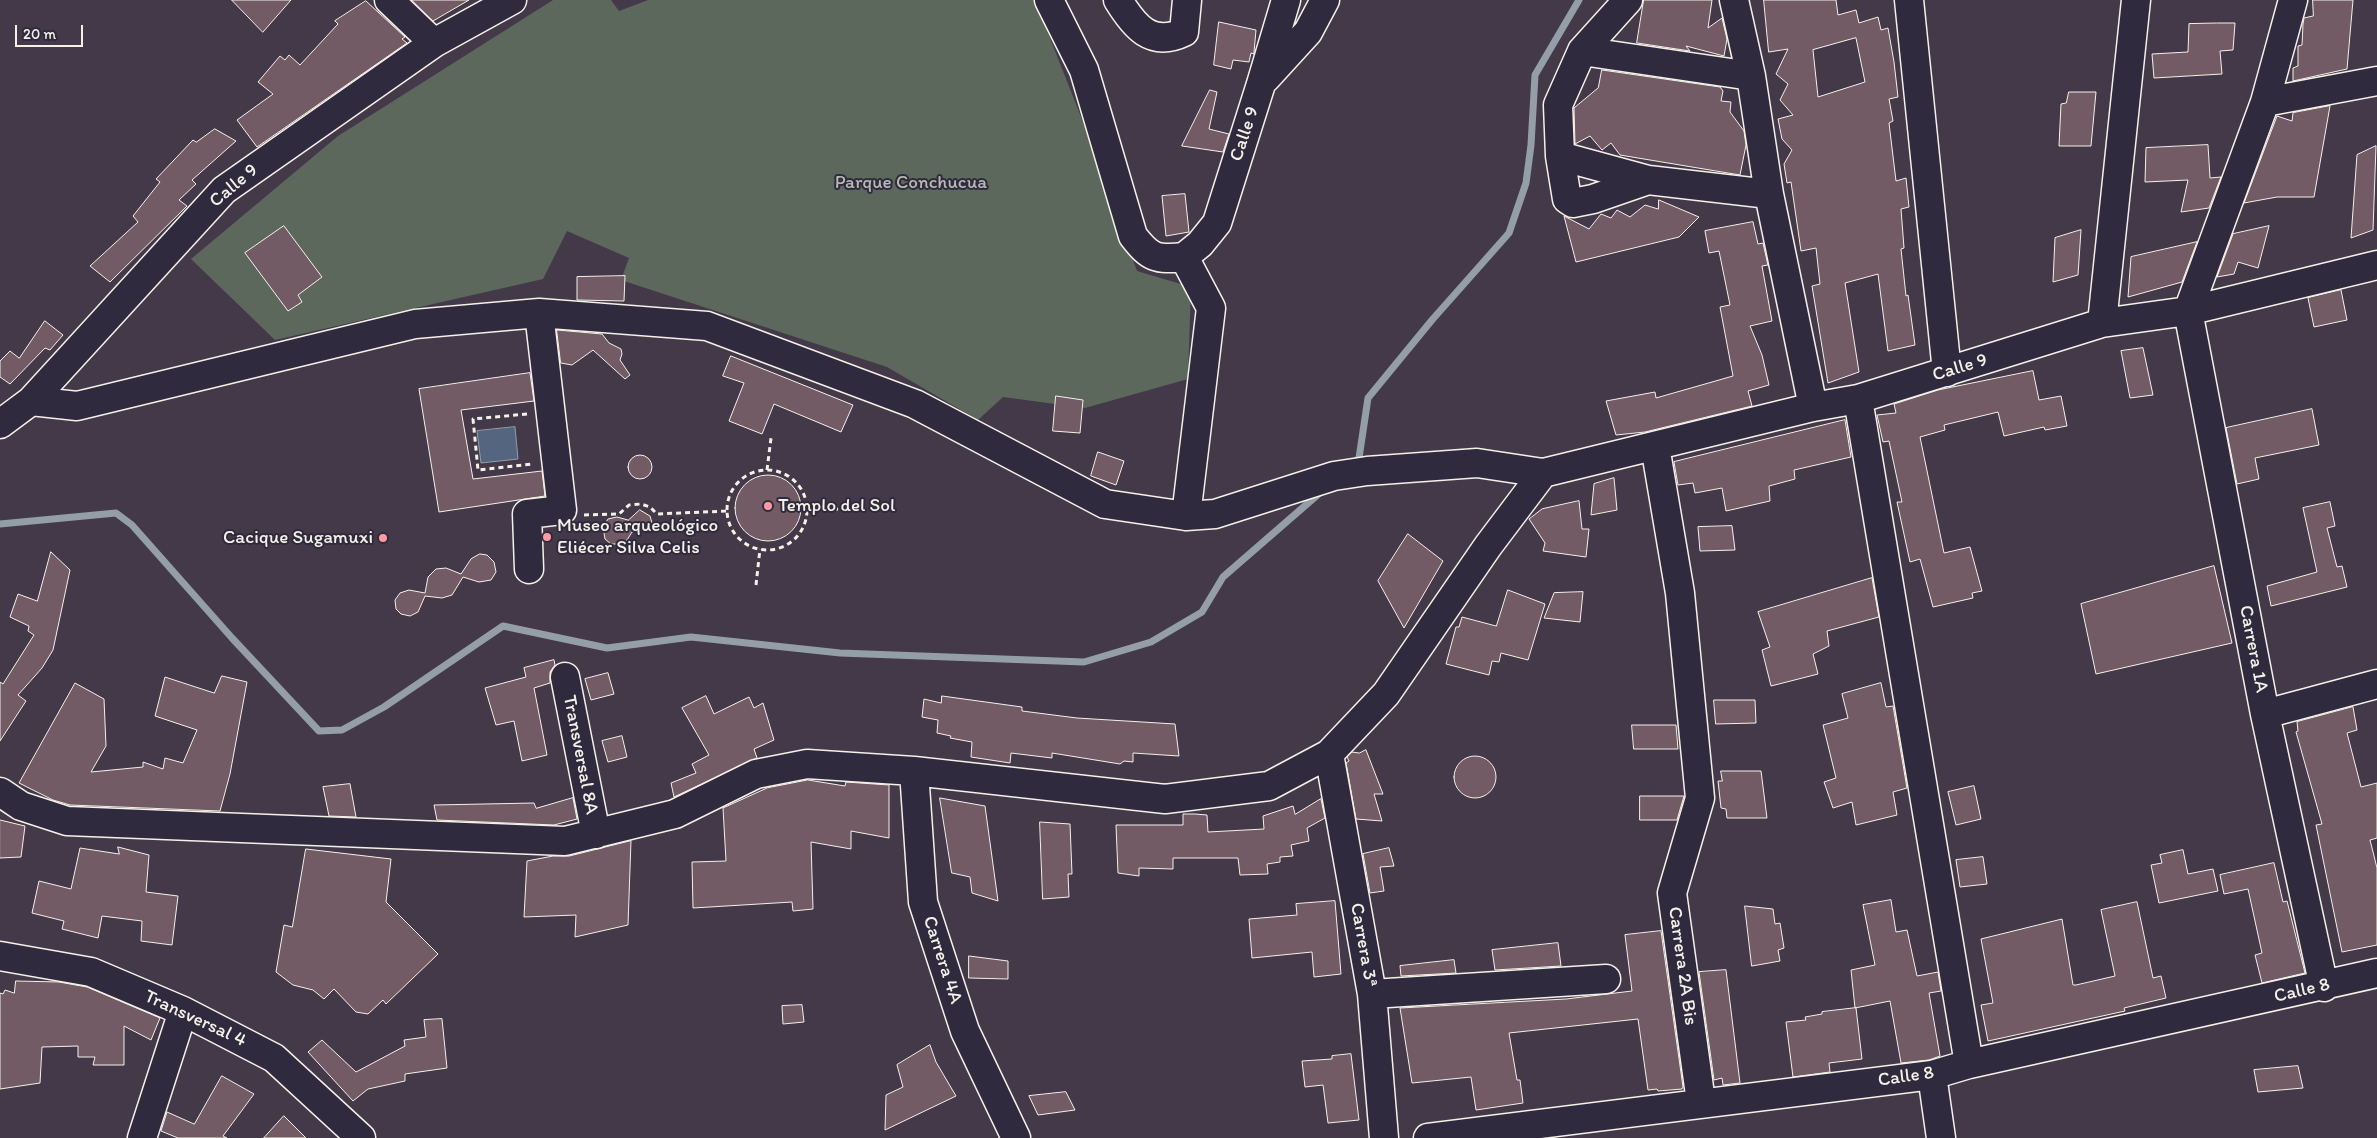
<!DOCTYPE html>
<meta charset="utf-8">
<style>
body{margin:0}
#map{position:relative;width:2377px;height:1138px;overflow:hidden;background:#433949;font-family:Itim,sans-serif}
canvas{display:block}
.scale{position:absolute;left:15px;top:25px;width:68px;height:22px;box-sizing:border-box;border:2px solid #f4f1e8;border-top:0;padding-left:6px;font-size:15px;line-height:18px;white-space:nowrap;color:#f4f1e8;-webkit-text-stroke:4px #2f2a3d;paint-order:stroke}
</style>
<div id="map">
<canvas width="2377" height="1138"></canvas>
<div class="scale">20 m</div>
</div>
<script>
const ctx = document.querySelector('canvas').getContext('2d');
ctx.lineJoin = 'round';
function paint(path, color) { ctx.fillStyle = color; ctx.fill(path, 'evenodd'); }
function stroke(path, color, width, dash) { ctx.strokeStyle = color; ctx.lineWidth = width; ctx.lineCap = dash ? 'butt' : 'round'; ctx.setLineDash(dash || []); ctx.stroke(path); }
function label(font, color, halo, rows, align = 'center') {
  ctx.font = font + ' Itim,sans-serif'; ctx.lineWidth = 4; ctx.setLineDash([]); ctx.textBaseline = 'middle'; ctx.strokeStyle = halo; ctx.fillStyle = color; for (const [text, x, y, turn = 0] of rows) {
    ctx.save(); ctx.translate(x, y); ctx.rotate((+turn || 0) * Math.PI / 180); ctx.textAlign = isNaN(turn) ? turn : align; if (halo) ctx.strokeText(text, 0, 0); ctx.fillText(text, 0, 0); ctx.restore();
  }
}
paint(new Path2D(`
 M553,0H611L619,11L648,0H1035L1085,127L1137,271L1191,287L1188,379L1085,408L1003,397L978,420L887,367L621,280L629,258L567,231L543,279L275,340L191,259L338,136Z`), '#5c685c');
const water = new Path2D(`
 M515,427L518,459L481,463L477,431Z`);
paint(water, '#54667f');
stroke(water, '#949ea9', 1);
stroke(new Path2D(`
 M1353,464L1359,458L1368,398L1432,320L1509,233L1526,183L1531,145L1535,75L1579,0
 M0,524L116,513L132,525L232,638L319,731L342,730L384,707L503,626L607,648L691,637L840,653L1084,662L1151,642L1202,612L1223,577L1322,491`), '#949ea9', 7);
const building = new Path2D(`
 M232,0H291L263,32Z
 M412,0H469L433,21Z
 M1644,0H1712L1708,28L1722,18L1727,39L1724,56L1686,46L1690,51L1637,43Z
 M1764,0H1836L1838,15L1856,10L1859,23L1878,17L1881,30L1888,28L1894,62L1898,97L1889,99L1893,121L1889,123L1896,181L1906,178L1909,207L1901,209L1904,248L1901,249L1906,296L1908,295L1915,345L1888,351L1878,274L1845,283L1859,372L1828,383L1812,286L1820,284L1816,248L1801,251L1791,182L1787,183L1784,164L1792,150L1782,139L1778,119L1793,115L1780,100L1788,84L1776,74L1788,49L1769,52ZM1856,38L1865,82L1818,97L1813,50Z
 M2313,0H2353L2347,69L2293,81V68L2298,66V46L2302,45L2303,24L2304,18L2313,16Z
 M366,1L405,37L402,39L407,43L257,147L237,120L273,94L258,82L280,56L285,60L289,55L300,65L338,24L335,21Z
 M1219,22L1256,30L1254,52V54L1251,53L1249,62L1233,60L1231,69L1214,65Z
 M2217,23H2235L2233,50L2220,51L2222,74L2154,78L2152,54L2188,52L2189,24Z
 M1602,70L1720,87L1723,91L1721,101L1731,102L1730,112L1744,131L1746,145L1740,175L1620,155L1611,143L1602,150L1590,136L1575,144L1574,108L1598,88Z
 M1210,90L1217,92L1209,129L1229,134L1223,152L1182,146Z
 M2069,92H2096L2091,146H2059L2061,104L2066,103Z
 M2330,106L2314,197H2277L2244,203L2277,116L2292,121L2293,113Z
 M215,129L236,141L192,180L196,184L179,200L187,206L110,282L90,266L138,222L133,216L160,182L156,179L193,140L196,142Z
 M2208,145L2210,178L2221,177L2209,208L2181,212L2188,180L2145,182L2146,148Z
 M2376,146L2373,230L2351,238L2357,155Z
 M1185,194L1189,232L1166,236L1162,196Z
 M1659,200L1699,217L1679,237L1576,262L1564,216L1589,229L1601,214L1611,218L1617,210L1630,217L1645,205L1658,209Z
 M1753,222L1758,244L1763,243L1768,265L1762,266L1772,321L1750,326L1762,355L1769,385L1748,391L1752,406L1645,432L1616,435L1606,401L1655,392L1656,398L1733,376L1720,307L1730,305L1719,251L1709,253L1705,231Z
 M284,226L322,277L298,295L302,302L288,311L245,253Z
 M2269,226L2258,268L2238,262L2234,274L2217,277L2233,234Z
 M2081,230L2078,275L2053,282L2055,238Z
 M2197,242L2182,282L2128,297L2131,257Z
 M625,276L624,301L577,300V277Z
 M2341,290L2347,320L2314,327L2308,298Z
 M45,321L63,335L50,350L45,348L10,384L0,377V361L10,351L19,358Z
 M557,330L602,334L609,343L621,349L622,354L620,360L630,375L625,379L593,350L572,365L561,363Z
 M2143,348L2153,395L2130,398L2121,351Z
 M731,356L853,405L841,432L774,404L762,434L729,421L744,383L723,376Z
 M2033,371L2039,400L2061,396L2067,426L2045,430L2044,427L2004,436L1998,412L1944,425L1945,430L1920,437L1944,553L1970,547L1982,591L1972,593L1973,598L1933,607L1920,559L1910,562L1897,502H1902L1889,441L1883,442L1877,415L1896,413L1894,404L1938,390Z
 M530,373L534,401L461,410L473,479L542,471L545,496L439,512L419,389Z
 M1056,396L1083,400L1080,433L1053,431Z
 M2312,409L2319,445L2255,458L2259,479L2237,484L2226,428Z
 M1845,420L1851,457L1794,470L1795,479L1769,486L1770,501L1726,511L1722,488L1695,493L1693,483L1678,485L1674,462Z
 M1098,452L1124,461L1116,485L1091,476Z
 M628 467a12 12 0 1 1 24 0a12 12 0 1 1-24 0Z
 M735 508a33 33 0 1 1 66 0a33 33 0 1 1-66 0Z
 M1614,478L1617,510L1591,515L1594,484Z
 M1579,501L1582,529H1589L1586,557L1543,551L1545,543L1529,519L1542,509Z
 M2330,502L2335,526L2327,528L2337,567L2342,566L2347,587L2271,606L2267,586L2317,572L2303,508Z
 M640,510L650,516L652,523L646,530L632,532L627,540L621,544H611L605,539L603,527L608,519L617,517L628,520Z
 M1732,526L1735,550L1700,551L1698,527Z
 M1408,534L1443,561L1404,628L1378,581Z
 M51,552L70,570L53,650L42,668L18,695L26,701L0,741V682L3,684L34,635L28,631L29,626L10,617L18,594L37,601Z
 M480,554L487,555L494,562L496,572L491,580L479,582L463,577L452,595L442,598L425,596L418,612L410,616L401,614L396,609L395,600L400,593L409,590L425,593L428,577L436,569L446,568L461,574L471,559Z
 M2214,566L2232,643L2096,674L2081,604Z
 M1872,578L1879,617L1827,631L1829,646L1813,654L1818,674L1771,686L1762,650L1770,647L1758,612Z
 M1508,590L1545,604L1528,660L1501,653L1499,662L1492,661L1489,675L1446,664L1456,627H1459L1462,617L1496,626Z
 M1583,592L1580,622L1544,618L1554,593Z
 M554,660L555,665L550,672V683L534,688L547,755L522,761L514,721L496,725L485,688L526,677L524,668Z
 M608,673L614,694L591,700L585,679Z
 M222,676L247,682L230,774L220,811L70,805L53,800L19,783L75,683L104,699L106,746L91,772L143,767V762L163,769L165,758L183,763L197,730L155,716L165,677L214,693Z
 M1881,683L1886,707L1893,706L1907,788L1893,792L1897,815L1856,825L1852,802L1833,808L1824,782L1836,778L1823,725L1848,718L1842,694Z
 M706,696L714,714L749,697L754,708L763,703L774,740L754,749L757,758L674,797L671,783L696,773L692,764L709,755L682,708Z
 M942,696L1022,707V711L1077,718L1175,724L1179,756L1133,753V762L1124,761L1120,764L1052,753V758L1011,753L1010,763L971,757L972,742L950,738L951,736L937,733L938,720L922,717L924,699L941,703Z
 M1714,700H1755L1756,723L1716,724Z
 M2353,707L2357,730L2347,733L2361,787L2377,783V838L2370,840L2377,868V945L2342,952L2316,825L2322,824L2296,732L2298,731L2297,722Z
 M1632,725H1676L1678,749H1634Z
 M622,736L627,757L608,762L602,741Z
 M1366,750L1383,794H1374L1382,821L1356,819L1346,763L1349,761L1347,757L1352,752L1359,753Z
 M1454 777a21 21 0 1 1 42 0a21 21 0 1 1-42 0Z
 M1721,771H1761L1767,818H1727L1726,809L1721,808L1718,781H1722Z
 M808,780L845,786L846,782L889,785V838L851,831V849L811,842L813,909L793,911L792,902L693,908L692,862L726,861L723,808L767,788Z
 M350,784L356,817L329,816L323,787Z
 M1974,786L1981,819L1956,825L1948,792Z
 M1640,796H1684L1677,820H1640Z
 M573,798L577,819L554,825L437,820L434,805L534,803L536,808Z
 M940,798L985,806L998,901L972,893L970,877L952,873Z
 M1321,799L1325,818L1307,828L1309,841L1291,845L1293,856L1280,857V862L1267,864L1268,874L1240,875L1238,858H1173V869L1139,868V876L1118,873L1116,825H1183V814H1195L1207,815L1208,832L1264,829L1263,816L1293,806L1295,814Z
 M0,820L25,826L21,857L0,858Z
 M1040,822L1070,824L1072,874H1068L1069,897L1043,899Z
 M631,841L628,925L575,937L576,915L524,917L527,861L553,856H569Z
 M118,847L149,855L146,892L178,896L172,945L141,941L142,921L102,916L98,938L62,929L64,921L32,913L39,881L71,889L80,848L119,854Z
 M1389,848L1394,866L1380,867L1384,891L1370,893L1363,854Z
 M306,849L391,859L386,902L438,954L386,1004L383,1000L368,1014L356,1012L334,989L324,999L313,990L293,985L276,972L284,925L292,927Z
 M2183,850L2188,874L2213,869L2218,891L2159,903L2151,865L2162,863L2160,855Z
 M1983,857L1987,884L1960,887L1956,860Z
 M2274,863L2283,902L2287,901L2305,973L2262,983L2255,955L2262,953L2248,889L2224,894L2220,875Z
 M1891,900L1896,932L1907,930L1917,976L1938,972L1941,991L1929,993L1940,1056L1929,1060L1901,1063L1890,1001L1855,1008L1851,970L1875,965L1863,905Z
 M1335,901L1341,974L1314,977L1312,952L1252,958L1249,919L1297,915L1296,904Z
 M2137,902L2153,978L2161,976L2166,998L2124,1008L2125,1011L1988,1041L1981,1005L1993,1003L1981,939L2062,919L2073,985H2076L2115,976L2101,910Z
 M1745,906L1773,909L1775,924L1780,923L1784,948L1778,950L1780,961L1752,966Z
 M1661,931L1683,1087L1682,1089L1658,1091L1657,1089L1648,1090L1638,1019L1509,1033L1517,1080H1520L1523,1103L1476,1110L1471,1077L1412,1083L1400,1008L1566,999L1632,991L1625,935Z
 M1558,943L1561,966L1495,970L1492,950Z
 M969,956L1008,961V979L969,978Z
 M1454,960L1456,973L1401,976L1400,966Z
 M1726,970L1740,1083L1723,1085L1722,1078L1714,1080L1699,972Z
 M16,981L59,982L87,987L160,1018L151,1040L124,1026V1065H93L95,1057H78V1046L42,1047L40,1083L0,1089V993L3,994L5,990L14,993Z
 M802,1005L804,1022L783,1024L782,1006Z
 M1856,1008L1862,1059L1829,1063L1830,1072L1793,1077L1786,1022L1806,1020L1805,1017L1822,1014V1012Z
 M442,1019L447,1068L405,1074V1081L368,1089L353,1101L308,1052L322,1040L356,1072L405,1046L404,1040L426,1037L424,1020Z
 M930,1045L936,1062L956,1096L885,1130L886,1095L903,1087L897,1065Z
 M1351,1054L1359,1120L1328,1123L1323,1085L1305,1087L1302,1061L1332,1059V1056Z
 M2298,1066L2303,1088L2258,1092L2254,1070Z
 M222,1076L254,1094L223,1136L227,1138H178L161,1131L167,1112L194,1124Z
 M1066,1092L1075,1110L1038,1115L1029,1096Z
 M284,1116L306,1138H264Z`);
paint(building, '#735b65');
stroke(building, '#f4f1e8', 1);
const minor = new Path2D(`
 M389,0L434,43
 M1049,0L1084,70L1133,236C1150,258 1156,260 1184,257
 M1118,0C1134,26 1151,48 1184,32L1187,0
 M1628,0L1582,51L1558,105L1560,156L1567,199L1573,203L1593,199L1648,180
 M1734,0L1751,76L1769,194L1813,407
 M1909,0L1947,372
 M1582,51L1751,76
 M1266,78L1308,32L1325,0
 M2265,102L2377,81
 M1560,156L1648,180L1769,194
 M1184,257L1200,244L1217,223L1261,84L1286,0
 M1184,257L1211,308L1186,516
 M2188,311L2265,714L2324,987
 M2188,311L2265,102L2293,0
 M2102,323L2136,0
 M1858,399L1969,1064
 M31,401L77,406L415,324L539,313L707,326L915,404L1105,504L1186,516L1215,514L1334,476L1367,471L1477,463L1543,473L1813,407L1858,399L2102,323L2188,311L2377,265
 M0,424L31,401L224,190L434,43L512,0
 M1655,446L1680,593L1700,798L1672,893L1701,1102
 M529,569L527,514L562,510L539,313
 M565,677L596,834
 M2265,714L2377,684
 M1329,754L1372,994L1384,1138
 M914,771L923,902L965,1031L1016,1138
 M0,792L21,806L67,821L565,841L675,814L756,774L807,764L914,771L1165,799L1269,786L1329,754L1386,694L1488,546L1543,473
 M0,956L91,972L183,1011L274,1058L361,1138
 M1372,994L1606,979
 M1932,1075L1941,1138
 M142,1138L183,1011
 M1428,1138L1932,1075L1969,1064L2377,973`);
stroke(minor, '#f4f1e8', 31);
stroke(new Path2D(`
 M527,414L473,419L478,470L533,464
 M767,470L771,438
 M727 510a40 40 0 1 1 80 0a40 40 0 1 1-80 0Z
 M808,510L838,509
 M584,515L619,514L629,505L641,504L650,507L657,514L727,511
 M756,585L760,549`), '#f4f1e8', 3, [5, 4]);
stroke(minor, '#2f2a3d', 28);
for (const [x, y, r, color] of [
 [768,506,5,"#ff9aa2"],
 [547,537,5,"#ff9aa2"],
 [383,538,5,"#ff9aa2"]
]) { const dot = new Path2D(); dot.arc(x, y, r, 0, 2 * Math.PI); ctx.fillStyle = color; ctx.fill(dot); stroke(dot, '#2f2a3d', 2); }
label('19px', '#f4f1e8', '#2f2a3d', [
 ["Calle 9",1245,134,-72],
 ["Calle 9",234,186,-40],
 ["Calle 9",1960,368,-17],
 ["Carrera 1A",2253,649,79],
 ["Transversal 8A",580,755,79],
 ["Carrera 3ª",1363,945,80],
 ["Carrera 4A",942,960,72],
 ["Carrera 2A Bis",1682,966,82],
 ["Calle 8",2302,991,-13],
 ["Transversal 4",195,1019,25],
 ["Calle 8",1906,1077,-8]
]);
label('19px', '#b7bab0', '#2f2a3d', [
 ["Parque Conchucua",911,183]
]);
label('19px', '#f4f1e8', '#2f2a3d', [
 ["Templo del Sol",778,506],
 ["Museo arqueológico",557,526],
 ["Eliécer Silva Celis",557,548],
 ["Cacique Sugamuxi",373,538,"right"]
], 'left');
</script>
